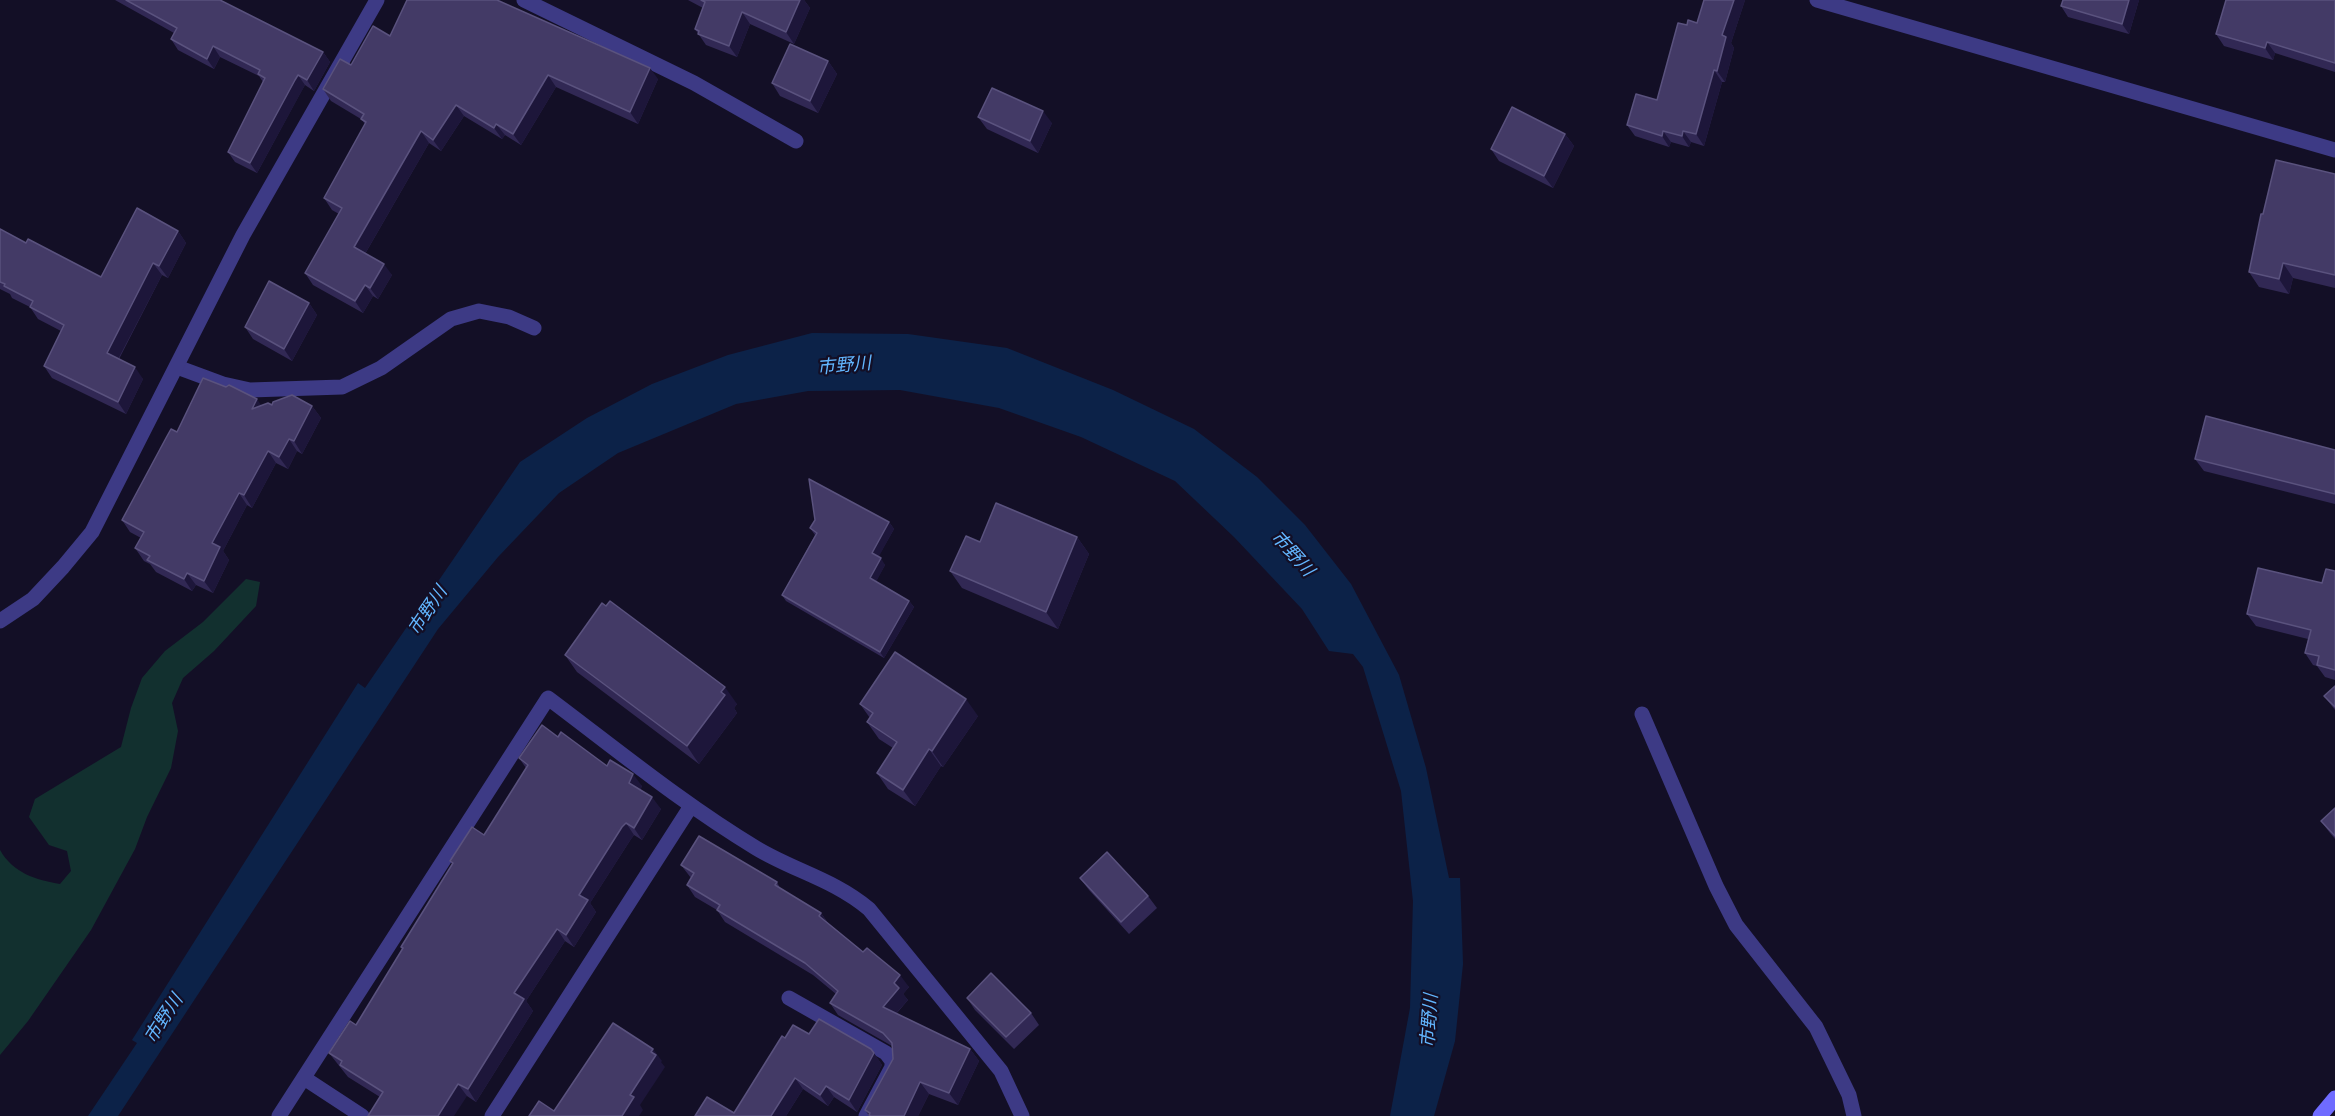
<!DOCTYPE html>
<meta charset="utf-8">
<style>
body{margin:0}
canvas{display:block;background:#130f26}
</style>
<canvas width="2335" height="1116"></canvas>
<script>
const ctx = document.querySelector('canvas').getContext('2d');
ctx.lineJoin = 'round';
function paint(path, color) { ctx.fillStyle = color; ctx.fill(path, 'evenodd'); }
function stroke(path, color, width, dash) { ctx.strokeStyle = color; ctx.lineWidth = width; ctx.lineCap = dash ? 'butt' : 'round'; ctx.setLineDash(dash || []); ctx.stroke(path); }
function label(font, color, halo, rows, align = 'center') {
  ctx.font = font + ' Manrope,"Noto Sans JP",sans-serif'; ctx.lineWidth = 4.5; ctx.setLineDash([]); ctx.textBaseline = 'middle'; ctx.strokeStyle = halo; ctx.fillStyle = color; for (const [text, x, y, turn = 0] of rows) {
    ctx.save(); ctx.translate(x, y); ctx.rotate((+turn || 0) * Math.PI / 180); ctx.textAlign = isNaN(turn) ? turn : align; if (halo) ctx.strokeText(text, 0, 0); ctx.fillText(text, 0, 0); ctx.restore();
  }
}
paint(new Path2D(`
 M246,579L260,582L256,606L214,651L183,678L172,703L178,731L171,768L147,817L135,849L91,930L28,1021L0,1055V850C13,873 36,880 60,884L71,871L67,851L49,845L29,817L35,799L121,747L131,708L142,678L165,651L203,622Z`), '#12302f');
paint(new Path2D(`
 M812,333L908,334L1007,348L1113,390L1194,429L1257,477L1305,525L1351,584L1399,675L1426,768L1449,878H1460L1463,964L1455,1041L1434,1116H1390L1410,1008L1413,901L1401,791L1363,667L1353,654L1329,651L1302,609L1234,537L1175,481L1081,437L999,408L900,390L808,391L736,404L618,453L559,493L498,557L438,629L118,1116H88L137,1043L132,1040L358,683L365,688L520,462L587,418L652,384L728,355Z`), '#0c2248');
stroke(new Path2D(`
 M524,0L694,83L796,141
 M177,367L223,384L250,390L342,387L381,368L451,319L479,311L509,317L534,328
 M1642,714L1716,886L1736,925L1816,1027L1849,1095L1854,1116
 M789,998L886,1053L892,1061V1067L866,1116
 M304,1078L362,1116
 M279,1116L548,698C616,749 683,804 756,848C794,871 833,879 869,909L1001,1071L1022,1116
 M492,1116L691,806`), '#3d3a85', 15);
stroke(new Path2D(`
 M1817,0L2335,150
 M0,621L33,599L63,567L92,532L243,235L377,0`), '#3d3a85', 15);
stroke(new Path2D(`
 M2320,1116L2335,1098`), '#6f6bff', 15);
paint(new Path2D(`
 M115,0H220L323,52L330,62L314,91L305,85L302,90L257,173L235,162L228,152L263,82L259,76L220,57L214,69L178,50L171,39L174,33Z
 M688,0H804L810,8L794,44L750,24L737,57L706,45L695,29L703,8Z
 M1704,0H1745L1731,43L1734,48L1725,82H1722L1704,146L1691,142L1689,147L1671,142L1669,147L1635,136L1627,125L1657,100L1687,25L1697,23Z
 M2139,0L2129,34L2068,17L2061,6Z
 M2335,0V72L2275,53L2273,60L2224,46L2216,34Z
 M390,36L658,79L638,124L556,87L521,145L505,135L502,139L464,116L441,151L429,143L365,254L392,275L378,299L373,296L363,313L313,285L305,273L339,214L332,210L324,198L365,124L361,119L331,101L323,89L351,65Z
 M828,61L837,74L818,113L780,96L772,83Z
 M978,117L1052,123L1038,153L987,129Z
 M1565,134L1574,146L1553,188L1499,161L1491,149Z
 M2335,174V288L2293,278L2289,294L2259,287L2249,272L2263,214Z
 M0,229L26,243L101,277L178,231L186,243L168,278L162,275L119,359L143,379L126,414L52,378L44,366L61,331L38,319L30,307L12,298L10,294L0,289Z
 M309,303L317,315L292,361L253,339L245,327Z
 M272,405L312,406L321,418L302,454L297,451L288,469L276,463L252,508L247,505L223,551L229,560L213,593L196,585L192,591L156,572L150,564L144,561L135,548L141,538L130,532L122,520L177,432L262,406Z
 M2335,450V504L2204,471L2195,459Z
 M889,522L894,529L878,557L885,565L876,581L909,601L914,607L884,658L786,601L782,595L815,535L810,528Z
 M1077,537L1089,554L1058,629L962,588L950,571L980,542Z
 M2335,571V680L2325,677L2317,666L2313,665L2305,653L2308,639L2256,626L2247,614L2322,583Z
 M565,655L737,704L734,708L737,713L699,764L577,672Z
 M2335,686V710L2324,696Z
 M860,704L978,716L943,767L941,766L915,806L888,789L877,773L893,748L879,739L867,722L870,718Z
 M558,737L642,786L640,790L661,809L642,840L634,835L631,839L590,903L596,912L574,947L565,941L526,1001L533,1011L476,1102L467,1096L380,1097L348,1077L329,1053L356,1025L402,949L401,947L452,864L450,861L484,835L526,768L519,758Z
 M2335,808V839L2330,833L2321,821Z
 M681,865L777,882L780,888L821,913L828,923L863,952L909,987L903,994L908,1000L896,1014L970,1049L979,1061L958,1105L929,1094L918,1116H869L865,1110L893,1059L892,1046L838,1015L830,1003L836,994L813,975L725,922L717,910L695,897L687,885L691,878Z
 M1080,878L1148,896L1157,908L1129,934L1089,890Z
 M967,998L1031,1013L1039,1025L1014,1049L975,1010Z
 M809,1034L871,1049L882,1065L857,1112L834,1097L828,1106L803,1089L786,1116H695L734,1113L785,1038Z`), '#312854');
paint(new Path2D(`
 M797,0H804L810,8L794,44L786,32Z
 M1734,0H1745L1731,43L1734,48L1725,82L1717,71L1722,35Z
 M2129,0H2139L2129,34L2122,24Z
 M742,12L750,24L737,57L729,46Z
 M2267,42L2275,53L2273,60L2265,48Z
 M213,46L220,57L214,69L207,59Z
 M323,52L330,62L314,91L307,80Z
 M828,61L837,74L818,113L810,101Z
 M650,68L658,79L638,124L630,112Z
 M1714,70L1722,82L1704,146L1696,134Z
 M298,75L305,85L257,173L250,163Z
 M548,75L556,87L521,145L513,134Z
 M456,105L464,116L441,151L433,140Z
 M1043,111L1052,123L1038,153L1030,141Z
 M496,124L505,135L502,139L494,128Z
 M421,131L429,143L362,259L354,247Z
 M1663,131L1671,142L1669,147L1662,136Z
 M1683,131L1691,142L1689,147L1682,136Z
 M1565,134L1574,146L1553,188L1544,176Z
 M178,231L186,243L168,278L159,266Z
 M153,263L162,275L115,365L107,353Z
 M2283,263L2293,278L2289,294L2279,279Z
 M384,264L392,275L378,299L370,288Z
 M365,285L373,296L363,313L355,301Z
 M309,303L317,315L292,361L284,349Z
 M135,367L143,379L126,414L118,402Z
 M257,399L265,411L252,409Z
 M312,406L321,418L302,454L294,441Z
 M289,439L297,451L288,469L279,457Z
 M268,451L276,463L252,508L244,495Z
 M239,493L247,505L223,551L229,560L213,593L204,581L212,543Z
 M889,522L894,529L877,560L872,553Z
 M1077,537L1089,554L1058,629L1046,612Z
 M881,558L885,565L875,584L870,578Z
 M187,573L196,585L192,591L184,579Z
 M909,601L914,607L884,658L880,652Z
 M725,687L737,704L734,708L737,713L699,764L687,746Z
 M966,699L978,716L943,767L932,751Z
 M929,749L941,766L915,806L903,790Z
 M633,774L642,786L637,795L629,783Z
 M652,797L661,809L642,840L634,828Z
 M626,823L634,835L631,839L590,903L596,912L574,947L566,935L579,895L622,827Z
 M821,913L829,925L819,916Z
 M557,929L565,941L526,1001L533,1011L476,1102L468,1089L514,993Z
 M900,975L909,987L903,994L908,1000L891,1019L883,1007L894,983Z
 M653,1049L662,1061L661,1062L665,1067L640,1105L643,1110L639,1116H622L630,1095Z
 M970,1049L979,1061L958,1105L949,1093Z
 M874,1053L882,1065L857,1112L849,1100Z
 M795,1078L803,1089L786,1116H771Z
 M920,1082L929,1094L918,1116H904Z
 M458,1084L467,1096L454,1116H438Z
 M826,1086L834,1097L828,1106L820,1095Z`), '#1d163a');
const building = new Path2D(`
 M126,0H220L323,52L307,80L298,75L295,80L250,163L228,152L265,78L258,74L260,70L213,46L207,59L171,39L177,28Z
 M407,0H497L650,68L630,112L548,75L513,134L496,124L494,128L456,105L433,140L421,131L354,247L384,264L370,288L365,285L355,301L305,273L342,208L324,198L366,122L361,119L364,114L323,89L340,59L351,65L373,26L390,36Z
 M701,0H800L786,32L742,12L729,46L698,34L699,31L695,29L705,2Z
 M1704,0H1734L1722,35L1726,37L1717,71L1714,70L1696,134L1683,131L1682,136L1663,131L1662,136L1627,125L1636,94L1657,100L1678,23L1687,25L1688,20L1697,23Z
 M2063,0H2129L2122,24L2061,6Z
 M2226,0H2335V63L2267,42L2265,48L2216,34Z
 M790,44L828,61L810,101L772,83Z
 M992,88L1043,111L1030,141L978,117Z
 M1512,107L1565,134L1544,176L1491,149Z
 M2276,160L2335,174V275L2283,263L2279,279L2249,272L2261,214H2263Z
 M137,208L178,231L159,266L153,263L107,353L135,367L118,402L44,366L64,325L30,307L33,301L4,286L5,284L0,282V229L26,243L28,239L101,277Z
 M269,281L309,303L284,349L245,327Z
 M203,378L226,387L229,385L257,399L252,409L268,403L272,405L273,402L292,395L312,406L294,441L289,439L279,457L268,451L244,495L239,493L212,543L220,547L204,581L187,573L184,579L147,560L150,556L135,548L144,532L122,520L166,438L171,429L177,432Z
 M2206,416L2335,450V494L2195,459Z
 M809,479L889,522L872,553L881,558L870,578L909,601L880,652L782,595L817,533L810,528L815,520Z
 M996,503L1077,537L1046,612L950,571L966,536L980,542Z
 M2258,568L2322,583L2326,569L2335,571V670L2317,665L2319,656L2305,653L2311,630L2247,614Z
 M610,601L725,687L721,692L725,695L687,746L565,655L602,603L606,606Z
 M895,652L966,699L932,751L929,749L903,790L877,773L897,742L867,722L873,713L860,704Z
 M2335,686V707L2324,696Z
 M542,725L558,737L561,732L607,766L610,760L633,774L629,783L652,797L634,828L626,823L622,827L579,895L588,900L566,935L557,929L514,993L524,999L468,1089L458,1084L438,1116H368L383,1092L340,1065L342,1061L329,1053L350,1021L356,1025L403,948L401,947L453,863L450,861L472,827L484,835L528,765L519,758Z
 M2335,808V836L2321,821Z
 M699,836L777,882L775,885L821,913L819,916L863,952L867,948L900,975L894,983L899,988L883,1007L970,1049L949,1093L920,1082L904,1116H871L869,1115L870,1113L865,1110L893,1059L892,1043L883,1033L830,1003L838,991L805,963L717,910L720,905L687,885L694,873L681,865Z
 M1107,852L1148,896L1121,922L1080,878Z
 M991,973L1031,1013L1006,1037L967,998Z
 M819,1019L871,1049L874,1053L849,1100L826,1086L820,1095L795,1078L771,1116H695L707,1097L734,1113L782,1036L785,1038L793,1025L809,1034Z
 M613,1023L653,1049L651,1052L656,1055L630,1095L634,1097L622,1116H529L539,1101L554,1111Z`);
paint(building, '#433a66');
stroke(building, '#5a527e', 1.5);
label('italic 18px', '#62b6ff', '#130f26', [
 ["市野川",844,366,-5],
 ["市野川",1292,554,48],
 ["市野川",428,611,-56],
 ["市野川",164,1019,-57],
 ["市野川",1430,1021,-86]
]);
</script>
